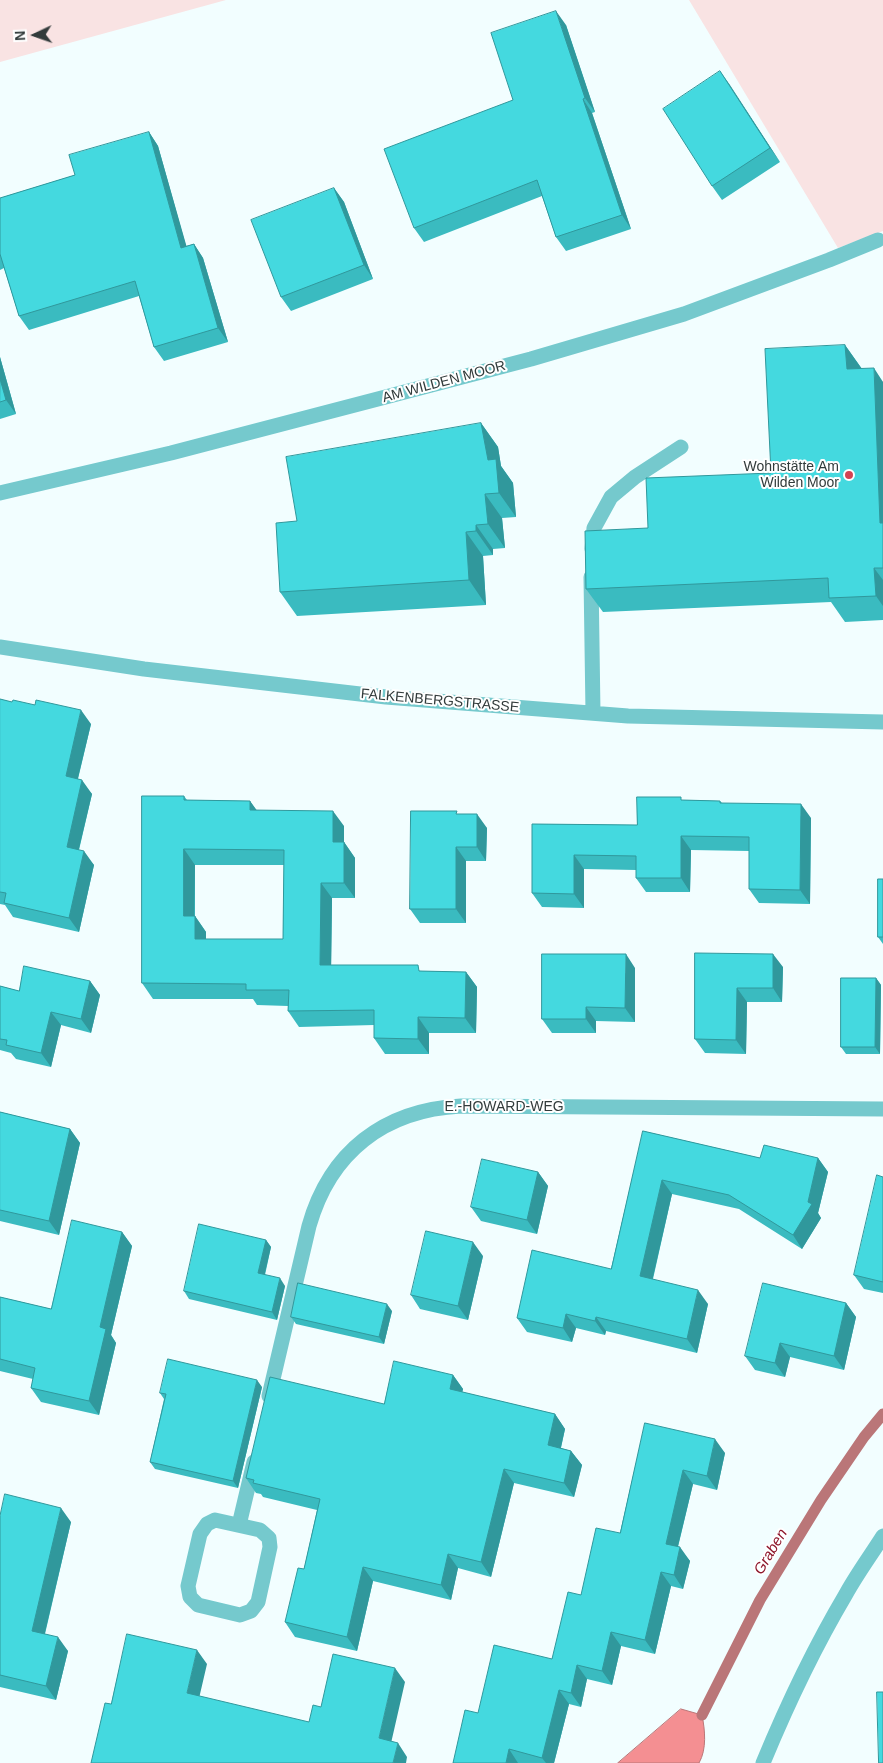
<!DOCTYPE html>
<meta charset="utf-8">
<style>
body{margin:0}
#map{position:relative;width:883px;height:1763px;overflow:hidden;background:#f2feff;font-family:Arial,sans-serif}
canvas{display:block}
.north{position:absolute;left:10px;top:10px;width:50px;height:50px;-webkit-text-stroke:4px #fff;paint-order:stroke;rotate:267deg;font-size:14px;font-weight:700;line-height:20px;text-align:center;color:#323b3b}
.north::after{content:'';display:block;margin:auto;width:18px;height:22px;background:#323b3b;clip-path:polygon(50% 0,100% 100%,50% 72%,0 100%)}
</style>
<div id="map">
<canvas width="883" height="1763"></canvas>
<div class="north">N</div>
</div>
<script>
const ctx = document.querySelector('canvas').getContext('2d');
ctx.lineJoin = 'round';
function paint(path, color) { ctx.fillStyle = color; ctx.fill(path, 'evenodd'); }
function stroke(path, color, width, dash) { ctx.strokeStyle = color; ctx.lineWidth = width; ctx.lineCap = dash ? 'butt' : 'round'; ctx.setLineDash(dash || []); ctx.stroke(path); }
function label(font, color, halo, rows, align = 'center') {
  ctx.font = font + ' Arial,sans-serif'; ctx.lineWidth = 4; ctx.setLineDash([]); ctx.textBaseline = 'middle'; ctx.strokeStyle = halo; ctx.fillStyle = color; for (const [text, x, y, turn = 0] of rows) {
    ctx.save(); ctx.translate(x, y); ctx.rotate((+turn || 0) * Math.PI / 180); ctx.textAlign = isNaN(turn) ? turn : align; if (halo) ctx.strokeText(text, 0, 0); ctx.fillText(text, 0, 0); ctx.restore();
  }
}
paint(new Path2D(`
 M0,0H226L0,62Z
 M689,0H883V231L838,248Z`), '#f9e3e3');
const water = new Path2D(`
 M681,1709L702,1715C705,1730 707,1749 699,1763H618Z`);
paint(water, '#f48f92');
stroke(water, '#ba7678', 1);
stroke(new Path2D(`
 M702,1715L760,1600L821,1500L864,1437L883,1414`), '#ba7678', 11);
stroke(new Path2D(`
 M0,493L171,453L531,359L684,314L829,260L878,240
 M592,549L594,528L611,497L635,477L681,447
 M591,577L593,713
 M0,647L144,669L386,697L628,716L883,722
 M269,1396L309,1226C330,1152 384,1110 461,1106L883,1109
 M215,1520L260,1530L269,1538L270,1547L258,1602L251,1611L240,1615L198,1605L190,1597L188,1586L200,1534L207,1524Z
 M239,1525L254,1462
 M763,1763C787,1705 814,1648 846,1594C857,1574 871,1555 883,1536`), '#75c9cd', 15);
paint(new Path2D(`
 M566,25L595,112L592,113L631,229L566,251L556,237L542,196L424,242L414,228L513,100Z
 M720,71L780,162L722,200L712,186Z
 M149,132L158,146L186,246L194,244L203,258L228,342L164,361L154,347L139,296L29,330L19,316L4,268L0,270V198L75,175Z
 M334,188L344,202L373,279L291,311L281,297Z
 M845,345L862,369L883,382V620L845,622L831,602L603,612L586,589L648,528L771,473Z
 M0,357L16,414L0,419Z
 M481,423L498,447L501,466L513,483L516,517L502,518L505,548L493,549V555L483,556L486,605L297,616L280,592L297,521Z
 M0,699L91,724L78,779L92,794L79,850L94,865L79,932L13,917L5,905L0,904Z
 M184,796L187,800L250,801L256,810L344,826V842L355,858V898H332L331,965L422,971L466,972L477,987L476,1033H429V1054H385L374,1038V1025L299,1027L288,1011V1006L257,1005L253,999H153L142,983ZM195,865H284L283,939H206V932L195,916Z
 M684,800L720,801L722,803L811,818L810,904L759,903L749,889V851L691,850L690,892H646L636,878V870L584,869V908L542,907L532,893V824L637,825Z
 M459,814L487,828L486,861H466V923H420L410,909Z
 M883,879V944L878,937Z
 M695,953L783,967L782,1002H747L746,1054L705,1053L695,1039Z
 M635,968V1022L596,1021V1033H552L542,1019Z
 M876,978L881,985L880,1054H846L841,1047Z
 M90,981L100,995L91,1033L61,1025L51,1067L16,1059L11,1053L0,1050V986L19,991Z
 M0,1112L70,1129L80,1143L59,1235L0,1221Z
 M643,1131L760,1158H818L828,1172L818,1213L821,1218L802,1249L739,1209L672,1194L653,1279L708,1304L697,1353L606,1331L605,1335L576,1328L572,1342L527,1332L517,1318L611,1269Z
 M538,1172L548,1186L537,1234L481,1221L471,1207Z
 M883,1177V1293L864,1289L854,1275Z
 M122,1232L132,1246L111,1335L116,1343L99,1415L41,1402L31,1388L33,1379L0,1371V1297L51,1309Z
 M266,1240L271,1247L265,1275L285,1286L277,1320L189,1299L184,1291Z
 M483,1256L468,1320L420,1309L411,1295Z
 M846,1303L856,1317L844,1370L790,1357L785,1377L755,1370L745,1356Z
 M392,1311L384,1344L296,1324L291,1317Z
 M453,1375L463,1389L462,1392L555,1414L565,1429L561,1448L571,1451L582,1465L574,1497L514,1483L491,1577L458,1568L451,1600L373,1581L357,1651L295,1637L285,1622L304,1569L317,1510L263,1497L261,1494L256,1493L246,1478L384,1404Z
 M262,1387L238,1488L155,1469L150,1462L164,1399L160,1393Z
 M645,1423L725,1453L717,1490L693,1484L678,1547L690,1561L683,1589L671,1586L655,1654L621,1646L612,1685L587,1679L581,1707L569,1704L554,1763H453L478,1713L552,1659L581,1595L620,1533Z
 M0,1516L71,1522L45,1634L68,1651L56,1700L0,1687Z`), '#3abbc0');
paint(new Path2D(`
 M556,11L566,25L595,112L585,98Z
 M720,71L730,85L780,162L770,148Z
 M583,99L592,113L631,229L622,215Z
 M149,132L158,146L191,262L181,248Z
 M334,188L344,202L373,279L364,265Z
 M194,244L203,258L228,342L218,328Z
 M845,345L862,369H847Z
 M0,357L16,414L6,400L0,379Z
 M874,368L883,382V526L880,523Z
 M481,423L498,447L501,466L513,483L516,517L499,493L488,460Z
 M485,494L502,518L505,548L488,524Z
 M476,525L493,549V555L476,531Z
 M466,532L483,556L486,605L469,580Z
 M874,568L883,580V606L876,596Z
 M81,710L91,724L75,790L66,776Z
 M82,780L92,794L76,861L67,847Z
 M250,801L261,816L250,810Z
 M801,804L811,818L810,904L800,890Z
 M333,811L344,826V858L333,842Z
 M477,814L487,828L486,861L477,847Z
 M681,836L691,850L690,892L681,878Z
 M344,842L355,858V898L344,883Z
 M456,847L466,861V923L456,909Z
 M184,849L195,865L194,932L184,916Z
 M84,851L94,865L79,932L69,918Z
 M574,855L584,869V908L574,894Z
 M321,883L332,898L331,980L320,965Z
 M195,916L206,932V954L195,939Z
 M626,954L635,968V1022L625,1008Z
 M773,954L783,967L782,1002L773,988Z
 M466,972L477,987L476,1033L465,1018Z
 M876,978L881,985L880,1054L875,1047Z
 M90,981L100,995L91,1033L81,1019Z
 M737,988L747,1002L746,1054L736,1040Z
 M586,1007L596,1021V1033L586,1019Z
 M51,1012L61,1025L51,1067L41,1053Z
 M418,1017L429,1033V1054L418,1039Z
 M70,1129L80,1143L59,1235L49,1221Z
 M818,1158L828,1172L818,1213L821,1218L802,1249L793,1235L808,1202Z
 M538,1172L548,1186L537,1234L527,1220Z
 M662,1180L672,1194L650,1290L640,1276Z
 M122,1232L132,1246L111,1335L116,1343L99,1415L89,1401L100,1327Z
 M266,1240L271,1247L263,1281L258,1273Z
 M473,1242L483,1256L468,1320L458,1306Z
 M280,1278L285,1286L277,1320L272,1312Z
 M698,1290L708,1304L697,1353L687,1339Z
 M846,1303L856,1317L844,1370L834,1356Z
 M387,1304L392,1311L384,1344L379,1337Z
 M566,1314L576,1328L572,1342L563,1328Z
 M596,1317L606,1331L605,1335L595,1321Z
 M780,1343L790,1357L785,1377L775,1363Z
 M453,1375L463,1389L460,1403L450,1389Z
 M257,1380L262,1387L238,1488L233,1481Z
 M555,1414L565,1429L558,1460L548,1445Z
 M715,1439L725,1453L717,1490L707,1476Z
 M571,1451L582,1465L574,1497L564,1483Z
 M504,1469L514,1483L491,1577L481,1562Z
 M683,1470L693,1484L675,1558L666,1544Z
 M61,1508L71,1522L42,1645L32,1631Z
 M680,1547L690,1561L683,1589L674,1575Z
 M448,1554L458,1568L451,1600L441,1585Z
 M363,1567L373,1581L357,1651L347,1637Z
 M661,1572L671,1586L655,1654L645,1640Z
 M611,1632L621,1646L612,1685L602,1671Z
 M58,1637L68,1651L56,1700L46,1686Z
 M197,1650L207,1664L197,1707L187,1693Z
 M577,1665L587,1679L581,1707L571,1693Z
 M395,1668L405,1682L389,1752L379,1738Z
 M559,1690L569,1704L554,1763H546L542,1758Z
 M398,1743L407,1757L406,1763H393Z
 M509,1749L518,1763H506Z`), '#30989c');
const building = new Path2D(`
 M556,11L585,98L583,99L622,215L556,237L537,180L414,228L384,149L513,100L491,33Z
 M720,71L770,148L712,186L663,109Z
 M149,132L181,248L194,244L218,328L154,347L135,281L19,316L0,254V198L75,175L69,155Z
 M334,188L364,265L281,297L251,220Z
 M845,345L847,369L874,368L880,523H883V568H874L876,596L829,598L828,578L586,589L585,531L648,528L646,478L771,473L765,349Z
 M0,379L6,400L0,402Z
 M481,423L488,460L496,459L499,493L485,494L488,524L476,525V531L466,532L469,580L280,592L276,523L297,521L286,457Z
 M0,699L12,702L13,700L35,705L36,700L81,710L66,776L82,780L67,847L84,851L69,918L4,903L6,893L0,892Z
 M142,796H184V800L250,801V810L333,811V842H344V883H321L320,965H418L419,971L466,972L465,1018L418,1017V1039L374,1038V1010L288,1011L289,990H246V984L142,983ZM184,849L284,850L283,939H195V916H184Z
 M637,797H681V800L720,801V803L801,804L800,890L749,889V837L681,836V878H636V856L574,855V894L532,893V824L637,825Z
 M411,811H457L456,814H477V847H456V909H410Z
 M878,879H883V937H878Z
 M695,953L773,954V988H737L736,1040L695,1039Z
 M542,954H626L625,1008L586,1007V1019H542Z
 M24,966L90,981L81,1019L51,1012L41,1053L6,1045L7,1040L0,1039V986L19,991Z
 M841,978H876L875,1047H841Z
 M0,1112L70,1129L49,1221L0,1210Z
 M643,1131L760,1158L764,1145L818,1158L808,1202L812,1204L793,1235L729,1195L662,1180L640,1276L698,1290L687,1339L596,1317L595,1321L566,1314L563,1328L517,1318L532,1250L611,1269Z
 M482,1159L538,1172L527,1220L471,1207Z
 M877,1175L883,1177V1282L854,1275Z
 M72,1220L122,1232L100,1327L106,1329L89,1401L31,1388L35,1368L0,1359V1297L51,1309Z
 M199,1224L266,1240L258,1273L280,1278L272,1312L184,1291Z
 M426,1231L473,1242L458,1306L411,1295Z
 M298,1283L387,1304L379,1337L291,1317Z
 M763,1283L846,1303L834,1356L780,1343L775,1363L745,1356Z
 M168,1359L257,1380L233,1481L150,1462L166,1394L160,1393Z
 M394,1361L453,1375L450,1389L555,1414L548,1445L571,1451L564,1483L504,1469L481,1562L448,1554L441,1585L363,1567L347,1637L285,1622L298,1568L304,1569L320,1499L253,1483L254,1480L246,1478L270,1377L384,1404Z
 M645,1423L715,1439L707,1476L683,1470L666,1544L680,1547L674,1575L661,1572L645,1640L611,1632L602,1671L577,1665L571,1693L559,1690L542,1758L509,1749L506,1763H453L465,1710L478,1713L494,1645L552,1659L568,1592L581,1595L596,1528L620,1533Z
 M5,1494L61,1508L32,1631L58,1637L46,1686L0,1675V1516Z
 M127,1634L197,1650L187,1693L309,1722L313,1705L321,1707L333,1654L395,1668L379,1738L398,1743L393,1763H91L105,1703L111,1704Z
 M877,1692H883V1763H879Z`);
paint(building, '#44d9df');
stroke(building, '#30989c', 1);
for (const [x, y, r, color] of [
 [849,475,5,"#d34352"]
]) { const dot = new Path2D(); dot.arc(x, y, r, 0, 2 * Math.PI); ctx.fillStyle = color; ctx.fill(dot); stroke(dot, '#fff', 2); }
label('14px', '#323b3b', '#fff', [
 ["AM WILDEN MOOR",444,382,-15],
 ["FALKENBERGSTRASSE",440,701,5],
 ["E.-HOWARD-WEG",504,1107]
]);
label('14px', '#323b3b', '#fff', [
 ["Wohnstätte Am",839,467],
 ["Wilden Moor",839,483]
], 'right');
label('italic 15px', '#8e172b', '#fff', [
 ["Graben",771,1552,-59]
]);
</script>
